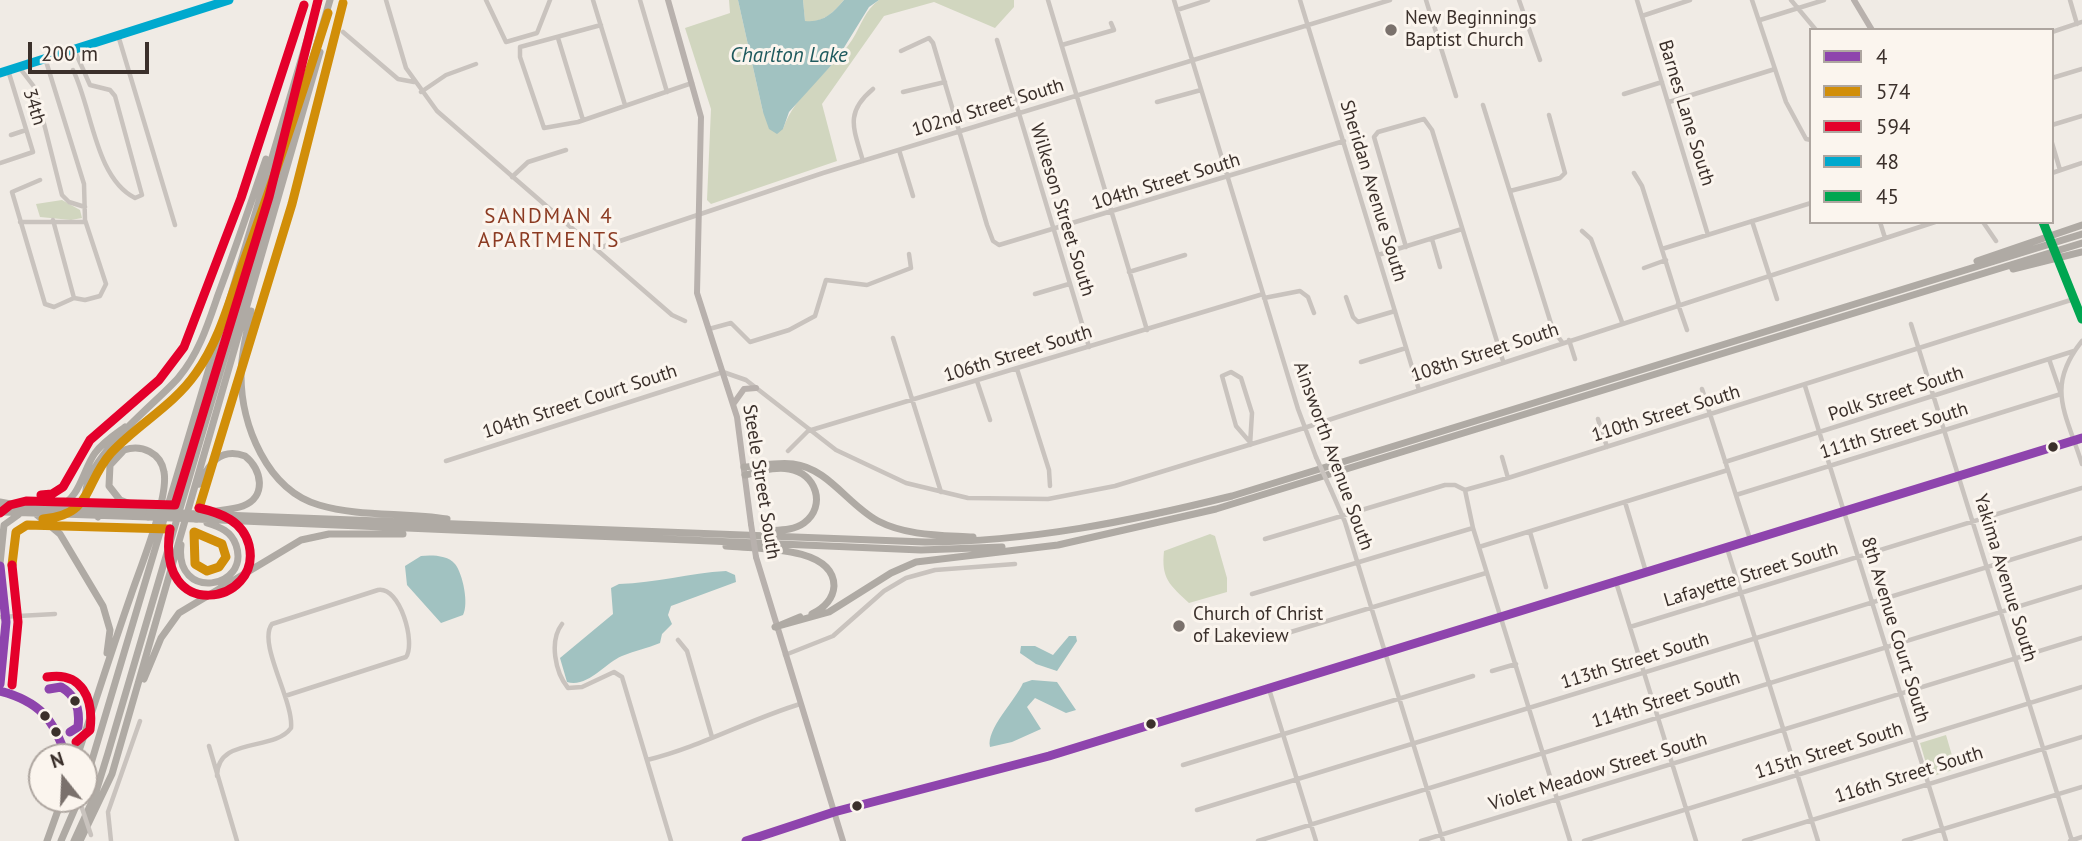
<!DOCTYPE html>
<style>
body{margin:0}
#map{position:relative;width:2082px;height:841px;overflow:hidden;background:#f0ebe5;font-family:"PT Sans",sans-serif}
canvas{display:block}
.legend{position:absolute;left:1809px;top:28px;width:245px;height:196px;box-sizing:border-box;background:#fbf5ee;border:2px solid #aea6a0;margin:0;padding:9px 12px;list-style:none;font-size:21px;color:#3b302b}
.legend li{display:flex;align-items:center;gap:14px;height:35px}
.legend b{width:35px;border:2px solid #aea6a0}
.north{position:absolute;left:28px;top:743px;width:70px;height:70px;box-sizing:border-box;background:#fbf5ee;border:2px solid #aea6a0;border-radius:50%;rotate:342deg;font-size:19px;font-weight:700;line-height:28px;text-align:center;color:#3b302b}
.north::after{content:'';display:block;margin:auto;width:24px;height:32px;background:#7a716c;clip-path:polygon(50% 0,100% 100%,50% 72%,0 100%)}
.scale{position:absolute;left:28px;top:42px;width:121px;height:32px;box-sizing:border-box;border:4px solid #3b302b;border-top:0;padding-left:9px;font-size:21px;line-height:24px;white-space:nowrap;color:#3b302b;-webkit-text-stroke:5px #fbf5ee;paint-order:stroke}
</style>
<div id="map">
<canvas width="2082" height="841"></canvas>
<ul class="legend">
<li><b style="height:9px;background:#8e44ad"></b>4</li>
<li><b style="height:9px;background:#d18e09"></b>574</li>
<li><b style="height:9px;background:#e4002b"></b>594</li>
<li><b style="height:9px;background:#00a9ce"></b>48</li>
<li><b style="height:9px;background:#00a651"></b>45</li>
</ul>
<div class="north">N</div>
<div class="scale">200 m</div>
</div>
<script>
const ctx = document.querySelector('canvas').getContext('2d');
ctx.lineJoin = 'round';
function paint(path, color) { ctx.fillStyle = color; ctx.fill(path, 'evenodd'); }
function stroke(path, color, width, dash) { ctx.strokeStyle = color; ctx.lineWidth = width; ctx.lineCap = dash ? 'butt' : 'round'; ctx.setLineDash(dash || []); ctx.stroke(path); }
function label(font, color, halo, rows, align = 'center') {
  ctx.font = font + ' "PT Sans",sans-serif'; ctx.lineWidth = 6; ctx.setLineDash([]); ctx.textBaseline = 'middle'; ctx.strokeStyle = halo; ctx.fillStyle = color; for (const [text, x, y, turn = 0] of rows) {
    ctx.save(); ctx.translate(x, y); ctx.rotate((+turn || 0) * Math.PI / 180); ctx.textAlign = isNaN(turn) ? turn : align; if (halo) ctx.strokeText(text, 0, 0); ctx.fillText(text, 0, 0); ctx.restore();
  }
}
paint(new Path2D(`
 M729,0H738L763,112L783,129C796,92 831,72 852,40C861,26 865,10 879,0H1014V7L995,28L934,2L884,16L822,104L837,161L711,204L707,200L711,109L685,28L730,13Z
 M803,0H844C832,14 824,22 805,22Z
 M62,200L80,210L82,218L71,220L40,217L36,204Z
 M1210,534L1215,536L1227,578V592L1189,603C1170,585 1161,579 1164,551Z
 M1946,735L1956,769L1930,777L1920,743Z`), '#d1d6bf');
paint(new Path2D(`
 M738,0H803L805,21C823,23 833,13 844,0H879L869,7L837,59L789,112L783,129L777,134L769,129L763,112Z
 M421,556C431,555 448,555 455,564C463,574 469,604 463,615L441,623L407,585L405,566Z
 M726,571L735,575L736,582L671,606L668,615L672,624L662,634L660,643C648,648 634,651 622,656C605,663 588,688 567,682L560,658L613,614L611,588L619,584C656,583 689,573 726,571Z
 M1069,636H1076L1077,641L1057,671L1036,664L1020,653L1021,646H1035L1053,655Z
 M1032,680L1057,682L1076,710L1066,713L1035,698L1027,707L1041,729L1012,742L990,747C986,729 1015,701 1023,683Z`), '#a1c2c1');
stroke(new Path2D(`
 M386,0L406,68L437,111L672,315L685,321
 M486,0L506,42L537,33L550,0
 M593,0L625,105
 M640,0L667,92
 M1048,0L1147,330
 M1174,0L1298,409L1316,457
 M1300,0L1419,390
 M1426,0L1456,96
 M1519,0L1540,60
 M1637,0L1708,235
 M1752,0L1786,102L1806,139L1811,140
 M1791,0L1816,30
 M2070,0L2077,24
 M1177,10L1208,0
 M1642,16L1690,0
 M1760,20L1824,0
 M601,25L520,47V57L544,128L578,122L692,83
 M343,32L398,79L414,82
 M2052,32L2082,22
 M118,35L175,225
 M558,38L583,120
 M997,40L1089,347
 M1062,45L1114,30L1111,23
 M901,51L929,38L933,43L987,225L993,241L999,245L1344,141
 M19,67L35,88L62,195L69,202L85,207
 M73,70C92,108 95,178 135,198L142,195L115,96L110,90L90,85L74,49
 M2052,78L2082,69
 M421,92L446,75L476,64
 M903,92L945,82
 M1624,94L1662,82
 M1157,102L1201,90
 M1669,102L1775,69
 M1483,105L1553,330L1562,342
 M2052,125L2082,116
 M11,135L26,130
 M2052,143L2060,170
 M899,150L913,196
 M863,161C854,129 844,113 873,89
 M0,163L33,152L8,70
 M1634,173L1642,186L1679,304
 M2052,173L2082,163
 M512,177L528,162L566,150
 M40,180L12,192L45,304L54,307L74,298L85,300L100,296L106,284L85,220L84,184L45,58
 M1510,191L1560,178L1565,173L1549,115
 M53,220L74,298
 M1752,221L1777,299
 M20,222H85
 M1880,222L1885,238
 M1983,222L1996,241
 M1582,231L1591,239L1622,322
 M1432,239L1440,267
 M1406,247L1374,137L1378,132L1424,119L1432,130L1503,361
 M596,249L823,173L1390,0
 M1662,249L1811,203
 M1378,255L1462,229
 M1644,268L1666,260
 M1129,272L1185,255
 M1035,294L1069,284
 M1346,297L1353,317L1358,322L1395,311
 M1264,298L1300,291L1308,297L1314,313
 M1678,304L1687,330
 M1911,324L2072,841
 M709,329L731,323L750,342L789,330L815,316L826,280L867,285L911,268L909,254
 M893,338L941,492
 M1569,340L1575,359
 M2082,341C2045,387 2066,413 2082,464
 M1361,362L1406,348
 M1017,369L1049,470L1050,486
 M977,381L990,420
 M1805,386L1946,841
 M1702,389L1750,539
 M1598,419L1607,447
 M1249,441L1236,426L1222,376L1231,372L1241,378L1252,413L1250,445
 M788,451L808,431L1263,294
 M1502,457L1508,478
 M446,461L723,372L746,380L836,450L906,483L968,498L1048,499L1115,486L1304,428L1935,222
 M1725,462L2074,351
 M1331,490L1345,522L1443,841
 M1465,490L1473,528L1570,841
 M1736,495L2061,394L2049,359
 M1625,502L1646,572
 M1530,532L1546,587
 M1265,539L1445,485H1455L1465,490L1508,478L2074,299
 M1479,547L1728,470
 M1727,548L1818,841
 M1616,582L1696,841
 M1252,594L1473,528
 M0,617L55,614
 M562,624C549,641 555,672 568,688L582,687L614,672L622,677L671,841
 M1630,627L2082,488
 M678,640L687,651L712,737
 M1261,641L1486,573
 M785,655L833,636L884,591L906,578L935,570L1015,564
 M1492,671L1516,664
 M1269,689L1316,841
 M0,691C43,701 54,714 66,757
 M209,746L237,841
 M647,760C700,747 748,720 800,704
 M1183,765L1473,676
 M217,776C217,736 274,752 291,728C294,701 257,643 272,624L378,590C400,586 416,643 406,657L285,696
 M1197,810L2082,538
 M111,841L108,812L140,721
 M746,841L834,812
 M1258,841L2082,587
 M1421,841L2082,638
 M1584,841L2082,687
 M1744,841L2082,737
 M1904,841L2082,787
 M2070,841L2082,837`), '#c9c3be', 4.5);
stroke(new Path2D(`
 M668,0L701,117L697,293L737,417L751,524
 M1854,0L1872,30
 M0,73L229,0
 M2043,222L2048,234
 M2059,262L2082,319
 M734,403L744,389L756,388
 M756,557L843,841
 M0,566L6,622L0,684
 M834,812L1049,756L2082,438`), '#b8b1ad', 6);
stroke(new Path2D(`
 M1977,261L2082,225
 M2013,269L2082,252
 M251,311C247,332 241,354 241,375C241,425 267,490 319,505C359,517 405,512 447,519
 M744,467C760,466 777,462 793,464C828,468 848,505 878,521C907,536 941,535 973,537
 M745,475C759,472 775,466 789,469C816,473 827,506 804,523C793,531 779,530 766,531
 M199,484C209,464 220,447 245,456C262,469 267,497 243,506C232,510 220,510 209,512
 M0,502L16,505
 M58,506C80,500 83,469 95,453C103,442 114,435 125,427
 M0,509L27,507L142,511
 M4,512L148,517
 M36,514L60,534L103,606L110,630L107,653
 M197,514L925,542C1029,542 1131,521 1232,496L2082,234
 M98,517C50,482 157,404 179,377C199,353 208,324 218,295C235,250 250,205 266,159
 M196,519L921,550L1002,547
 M181,545C174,602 251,589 236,545C231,531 220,527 207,523
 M726,546C754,549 834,545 834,586C833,600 824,608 812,614
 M0,564L4,525L18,515
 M775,627L829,612L891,573L916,562L1058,545L1216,509L2082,243
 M776,627L800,617
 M144,679L161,638L179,613L301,540L329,534H403
 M77,757C95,703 112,649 131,595C140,568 169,498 164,472C161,453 142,444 124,450L110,465L109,486L120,500L148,511
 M84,787L319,0
 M47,841L62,799
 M61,841L79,799
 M74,841L95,795L108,753L330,0
 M80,841L112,774L320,52`), '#afaaa4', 7);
stroke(new Path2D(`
 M1316,457L1331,490
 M79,799L91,835`), '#c9c3be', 4.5);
stroke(new Path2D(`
 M751,524L756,557`), '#b8b1ad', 6);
stroke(new Path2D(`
 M150,511L197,514
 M148,517L196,519`), '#afaaa4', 7);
stroke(new Path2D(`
 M0,566L6,622L0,684
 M49,689L61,687C77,696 80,710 78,727L70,732
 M0,691C39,701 54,719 66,757
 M746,841L834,812L1049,756L2082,438`), '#8e44ad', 9);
stroke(new Path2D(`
 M199,508L292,204L343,3
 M43,519C93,515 84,483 111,453C138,424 173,406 196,373C219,341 229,302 242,266C273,182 301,98 328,13
 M194,532L222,544L226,557L219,567L207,571L195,564Z
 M12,565L16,532L27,525L170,529`), '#d18e09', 9);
stroke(new Path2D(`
 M41,495L52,494L63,487L90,440L159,380L184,347L241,198L304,5
 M0,513L10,505L26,501L175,505L269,197L318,0
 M170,529C155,625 263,604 249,545C243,521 221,513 199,508
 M12,565L18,622L12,685
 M47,677C82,671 94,699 90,730L76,742`), '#e4002b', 9);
stroke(new Path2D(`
 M0,73L229,0`), '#00a9ce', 9);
stroke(new Path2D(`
 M2043,222L2082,319`), '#00a651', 9);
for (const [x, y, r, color] of [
 [1391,30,7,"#7a716c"],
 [2053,447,6,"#3b302b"],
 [1179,626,7,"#7a716c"],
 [75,701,6,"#3b302b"],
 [45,716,6,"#3b302b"],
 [1151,724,6,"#3b302b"],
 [56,732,6,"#3b302b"],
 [857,806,6,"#3b302b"]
]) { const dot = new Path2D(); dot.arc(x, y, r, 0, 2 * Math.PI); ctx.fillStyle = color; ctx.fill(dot); stroke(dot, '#fbf5ee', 2.5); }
label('19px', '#3b302b', '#fbf5ee', [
 ["New Beginnings",1405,19],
 ["Baptist Church",1405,41],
 ["Church of Christ",1193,615],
 ["of Lakeview",1193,637]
], 'left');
label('19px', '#3b302b', '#fbf5ee', [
 ["34th",34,107,73],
 ["102nd Street South",988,108,-17],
 ["Barnes Lane South",1686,113,73],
 ["104th Street South",1166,182,-17],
 ["Sheridan Avenue South",1373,191,73],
 ["Wilkeson Street South",1062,210,73],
 ["108th Street South",1485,353,-18],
 ["106th Street South",1018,354,-17],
 ["Polk Street South",1896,394,-18],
 ["104th Street Court South",580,402,-18],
 ["110th Street South",1666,414,-17],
 ["111th Street South",1894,431,-17],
 ["Ainsworth Avenue South",1333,456,70],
 ["Steele Street South",761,482,81],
 ["Lafayette Street South",1751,575,-17],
 ["Yakima Avenue South",2005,578,73],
 ["8th Avenue Court South",1895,630,73],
 ["113th Street South",1635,661,-17],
 ["114th Street South",1666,700,-17],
 ["115th Street South",1829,751,-17],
 ["Violet Meadow Street South",1598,772,-17],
 ["116th Street South",1909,775,-17]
]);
label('italic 21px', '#1f5a5e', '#fbf5ee', [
 ["Charlton Lake",789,56]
]);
ctx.letterSpacing = '2px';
label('21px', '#8c3b22', '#fbf5ee', [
 ["SANDMAN 4",549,217],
 ["APARTMENTS",549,241]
]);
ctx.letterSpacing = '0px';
</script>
